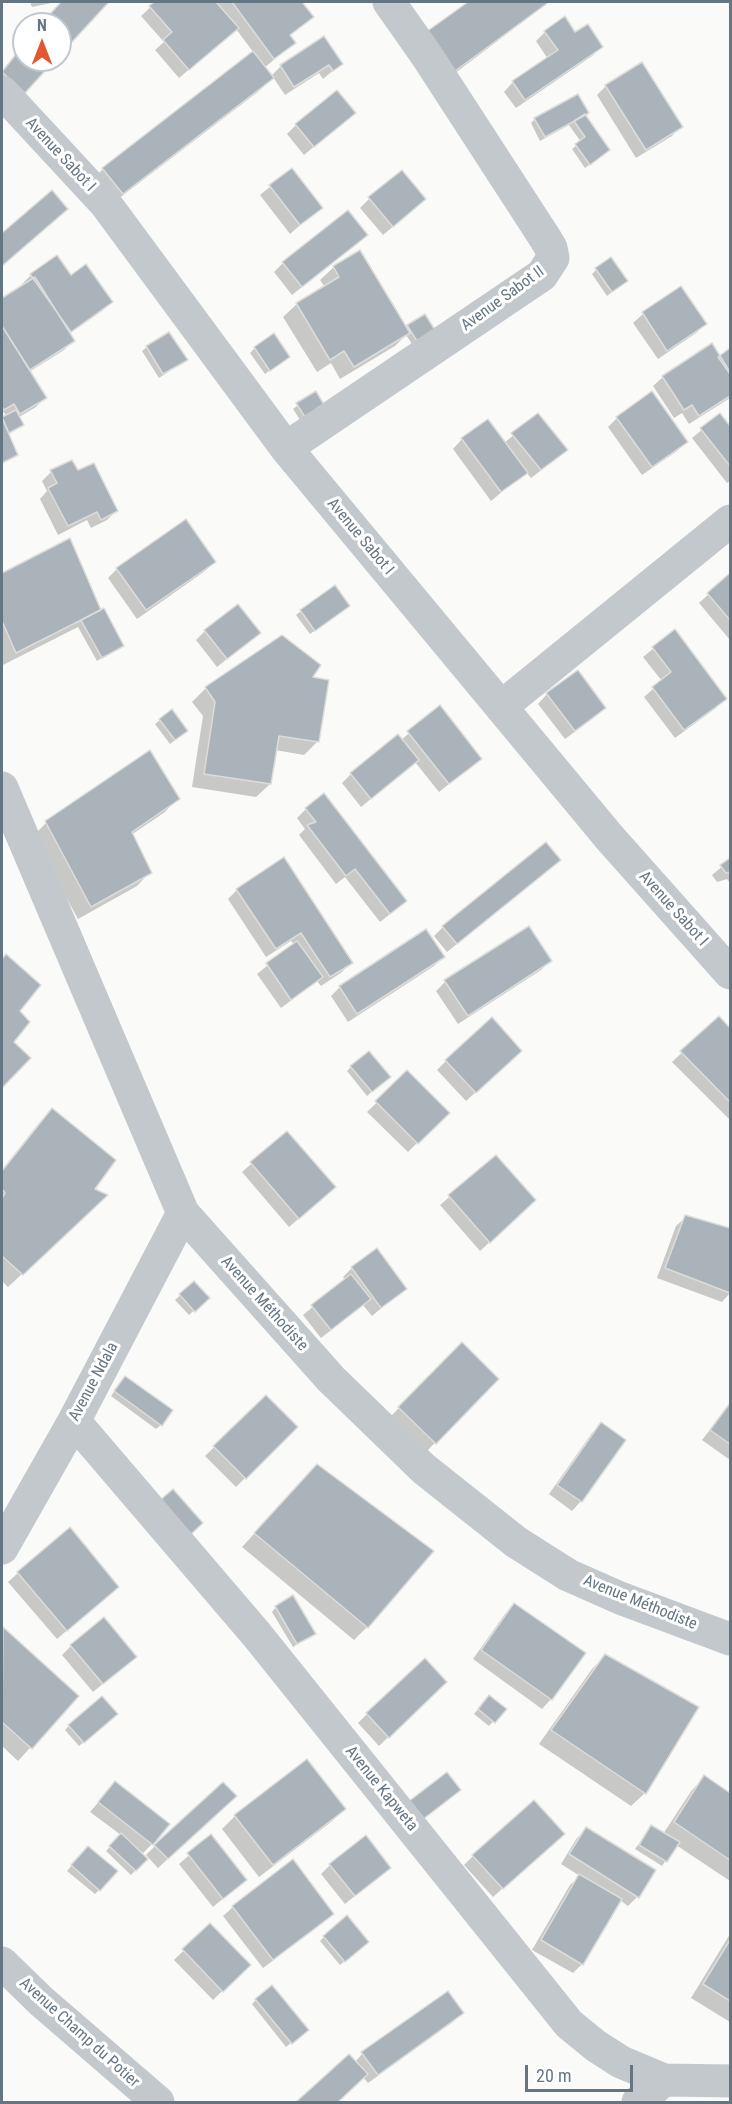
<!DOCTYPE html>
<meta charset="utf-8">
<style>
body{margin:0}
#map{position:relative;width:732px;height:2104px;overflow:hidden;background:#fafaf8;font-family:"Roboto Condensed",sans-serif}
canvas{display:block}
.frame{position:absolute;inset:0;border:3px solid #657683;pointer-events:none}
.north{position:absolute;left:12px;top:12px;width:60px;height:60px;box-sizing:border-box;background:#fff;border:2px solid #c1c8cd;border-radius:50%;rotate:0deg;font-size:16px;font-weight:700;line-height:24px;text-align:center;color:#657683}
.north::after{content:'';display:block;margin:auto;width:21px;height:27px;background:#e4572e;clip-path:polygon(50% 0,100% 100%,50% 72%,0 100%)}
.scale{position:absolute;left:525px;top:2065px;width:108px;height:27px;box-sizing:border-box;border:3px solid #657683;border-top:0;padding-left:8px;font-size:18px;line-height:21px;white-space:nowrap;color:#657683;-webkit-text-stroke:4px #fff;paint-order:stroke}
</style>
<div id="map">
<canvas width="732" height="2104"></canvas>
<div class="frame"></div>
<div class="north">N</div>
<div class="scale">20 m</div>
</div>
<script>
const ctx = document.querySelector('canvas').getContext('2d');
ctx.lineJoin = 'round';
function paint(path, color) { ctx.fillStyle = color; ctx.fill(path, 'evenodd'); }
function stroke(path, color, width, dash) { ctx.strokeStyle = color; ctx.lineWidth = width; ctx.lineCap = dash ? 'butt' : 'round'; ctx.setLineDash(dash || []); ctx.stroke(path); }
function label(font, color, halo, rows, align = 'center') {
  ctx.font = font + ' "Roboto Condensed",sans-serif'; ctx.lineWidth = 6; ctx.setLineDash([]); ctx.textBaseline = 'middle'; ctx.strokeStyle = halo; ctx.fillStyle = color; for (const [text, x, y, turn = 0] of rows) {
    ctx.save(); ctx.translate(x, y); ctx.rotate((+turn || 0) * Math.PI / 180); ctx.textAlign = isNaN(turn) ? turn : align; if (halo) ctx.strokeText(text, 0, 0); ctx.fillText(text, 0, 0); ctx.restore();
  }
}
paint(new Path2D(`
 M30,2H56L32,7Z
 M61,2H107L60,53V24H42Z
 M156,2H301L312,17L289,36L294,43L264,68L271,76L281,66L341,64L323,79L319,73L285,95L273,77L259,91L109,206L90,182L103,169L254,53L236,29L179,78L155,50L164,42L141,16Z
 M470,2H549L442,83L427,34Z
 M545,32L575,34L601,47L592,56L516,108L504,92L513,82L548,59L536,41Z
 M24,45V60H53L2,89V71Z
 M606,86L681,126L672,136L636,158L597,95Z
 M354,113L304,155L287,134L296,125Z
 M584,116L609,150L585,168L572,149L581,142L569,125L540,141L531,123L535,119Z
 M291,170L321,207L290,234L260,195Z
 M369,199L415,208L383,235L360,208Z
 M366,235L292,295L274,272L283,263Z
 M359,252L405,328L424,316L433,330L412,344L406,335L395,346L340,379L331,363L317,372L283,317L297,304L325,287L320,280L334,267Z
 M596,270L626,281L607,296L592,274Z
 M31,275L71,277L111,302L102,311L69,334L73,341L64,350L29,372L45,397L36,407L19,417L22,425L7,435L16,455L2,464V418L6,416L4,412L2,414V300L23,286L22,284Z
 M681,288L705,324L696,333L658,359L633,323L643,314Z
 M712,346L720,358L730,350V398L689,424L682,413L674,418L653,386L663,377Z
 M147,347L186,360L159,378L142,351Z
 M255,348L288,357L265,374L250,353Z
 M315,393L302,423L293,409Z
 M538,415L556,459L531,478L526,472L491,501L453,449L462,439L504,443Z
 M720,415L730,429V481L727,483L692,438Z
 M617,418L686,442L677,451L642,475L608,427Z
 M51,472H77L116,511L107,520L91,528L87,520L58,535L40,499L47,491L42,481Z
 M69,540L100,612L122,646L97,661L78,627L3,665L2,575Z
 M214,562L205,571L137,619L108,578L117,569Z
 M730,575V640L699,603Z
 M344,610L310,634L296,615L301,611Z
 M205,631L259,633L217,667L196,640Z
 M675,631L725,698L716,708L675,738L644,697L662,681L643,657Z
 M282,637L310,678L318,741L304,755L275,750L270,784L256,797L192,787L203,716L192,702L206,688Z
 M547,694L604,708L595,717L565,739L538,704Z
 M440,707L480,759L439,792L415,762L361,807L342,783L351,774L401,740Z
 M172,711L182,735L170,744L155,724Z
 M150,752L178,798L165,812L131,835L150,872L137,886L78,919L33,836L46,823Z
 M306,809L395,910L380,922L345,877L336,884L299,835L305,829L297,818Z
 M730,860V883L727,879L717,882L712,875Z
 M549,869L447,952L434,936L443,927Z
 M237,890L351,962L342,972L321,986L317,981L281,1008L257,974L294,944L291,941L266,957L228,899Z
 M6,956L18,1012L12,1042L29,1058L2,1086V961Z
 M443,957L434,966L348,1022L331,996L340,987Z
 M550,961L541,970L458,1024L436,991L445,982Z
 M719,1018L730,1030V1120L672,1062Z
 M511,1060L466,1101L437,1070L446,1061Z
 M351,1067L384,1081L367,1096L347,1071Z
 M407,1073L447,1113L408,1152L367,1112Z
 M52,1110L93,1190V1208L8,1287L2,1281V1170L39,1123Z
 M287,1133L325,1196L289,1227L242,1172Z
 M496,1157L525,1209L480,1251L440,1205Z
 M686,1217L730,1230V1293L722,1302L657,1278L676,1226Z
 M376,1250L405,1288L372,1316L363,1305L321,1338L303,1315L345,1280L343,1277L352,1268Z
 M194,1283L208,1298L189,1315L175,1300Z
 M462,1344L497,1379L426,1452L390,1417Z
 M121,1382L161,1425L156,1429L111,1396Z
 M266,1397L296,1427L236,1487L205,1456Z
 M730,1404V1460L702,1440Z
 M601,1424L624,1440L581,1501L572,1511L549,1494L592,1433Z
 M304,1479L367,1627L354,1640L242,1547Z
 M18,1573L117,1587L57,1639L8,1582Z
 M514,1605L551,1699L542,1709L473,1659L505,1614Z
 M276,1607L314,1633L293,1647L272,1612Z
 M3,1629L77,1696L18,1761L2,1746Z
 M71,1646L135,1657L93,1692L62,1655Z
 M605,1656L645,1793L631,1806L539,1744L592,1669Z
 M445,1682L379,1746L358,1723L367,1714Z
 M485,1701L505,1709L489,1726L474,1714Z
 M112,1718L79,1746L65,1730L69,1726Z
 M705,1777L730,1795V1881L676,1845L662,1866L635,1849L651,1827L663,1834L692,1790Z
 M115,1783L152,1844L143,1853L138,1849L136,1850L146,1859L131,1875L106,1851L121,1835L90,1812Z
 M226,1805L158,1868L146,1855L155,1846Z
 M344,1809L331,1822L259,1877L222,1829L235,1816Z
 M587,1829L637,1897L628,1906L620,1900L582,1964L573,1973L532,1950L570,1885L580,1876L561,1864L577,1838Z
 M211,1836L245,1880L213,1907L179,1864Z
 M553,1843L493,1897L464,1865L473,1856Z
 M83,1852L99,1890L95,1894L67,1871Z
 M292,1862L332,1914L323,1923L263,1968L223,1916L233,1907Z
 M330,1865L389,1868L345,1904L321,1874Z
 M210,1925L249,1965L213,2000L174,1960Z
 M730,1934V2022L691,1998Z
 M324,1937L363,1946L340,1965L320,1941Z
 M256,2000L302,2034L286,2047L252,2004Z
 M462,2012L453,2022L368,2083L363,2077L336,2102H298L349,2056L355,2062L362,2054Z`), '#0003');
const building = new Path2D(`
 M61,2H109L60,55V24H41Z
 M154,2H216L239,28L189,70L163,40L172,32L149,6Z
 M232,2H302L314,17L290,35L296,43L274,59Z
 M468,2H549L455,71L426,32Z
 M565,16L575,32L588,24L603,47L525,100L512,81L558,50L544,31Z
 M324,36L343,64L333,71L329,65L294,87L280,65Z
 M24,44V60H55L25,93L2,72Z
 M253,51L274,78L123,194L102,168Z
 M642,62L683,127L646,150L605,85Z
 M337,90L356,113L314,147L295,124Z
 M578,94L589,113L545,137L534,118Z
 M585,114L610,150L590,165L575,144L585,137L574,121Z
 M292,168L323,208L300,225L269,185Z
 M402,170L426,199L393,227L368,197Z
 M52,190L68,209L2,266V233Z
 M348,210L368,235L302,287L282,262Z
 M360,250L410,333L354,367L344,351L330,360L296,303L339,277L333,266Z
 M57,255L71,275L86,264L113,302L71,332L30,274Z
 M611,257L628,281L612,292L595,268Z
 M35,277L75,341L30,370L2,326V298Z
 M681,286L707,324L667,351L642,312Z
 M425,314L435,330L417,341L407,325Z
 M2,326L47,398L20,414L14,404L4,410L2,407Z
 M169,332L188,360L163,374L146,346Z
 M274,333L290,357L270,371L254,347Z
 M712,343L730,372V396L699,416L692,405L684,410L662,376Z
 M730,348V374L718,357Z
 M316,391L326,408L307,420L296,403Z
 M652,391L688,442L652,467L616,417Z
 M16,410L24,425L9,433L2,417Z
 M538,413L568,450L541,470L511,433Z
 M720,413L730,426V466L700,428Z
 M2,418L18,455L2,463Z
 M488,419L528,473L501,492L461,438Z
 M72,460L78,470L94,463L118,511L101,520L97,512L68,526L48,488L57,483L50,470Z
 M186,519L216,562L146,610L116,568Z
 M70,538L101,610L16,653L2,621V573Z
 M730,573V620L707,593Z
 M335,585L350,606L315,631L300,610Z
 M238,604L261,633L227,659L204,630Z
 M104,608L124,646L102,658L81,620Z
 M675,629L727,699L684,730L652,687L671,672L652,647Z
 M282,635L321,665L313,677L329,680L319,742L279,736L271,784L204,774L215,702L205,687Z
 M578,670L606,708L575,731L546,693Z
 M440,705L482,759L449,784L407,731Z
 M172,709L188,731L175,740L159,719Z
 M398,734L419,760L371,799L350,773Z
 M150,750L180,799L132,832L152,873L91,907L45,821Z
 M324,793L407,901L390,914L355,869L346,876L307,825L316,822L305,808Z
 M546,842L561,860L457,944L442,926Z
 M284,857L353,963L330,977L301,933L276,949L236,889Z
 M730,858V872L726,873L720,865Z
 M529,926L552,961L468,1016L444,980Z
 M426,929L445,957L357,1014L339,986Z
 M297,941L323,977L291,1000L266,963Z
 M6,954L41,985L20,1011L30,1022L14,1042L31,1058L2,1088V959Z
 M719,1016L730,1028V1102L680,1051Z
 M492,1017L522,1051L476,1093L445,1060Z
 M369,1051L391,1077L372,1092L350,1066Z
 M407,1070L450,1113L418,1144L375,1101Z
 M52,1108L116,1160L95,1189L108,1195L23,1275L2,1256V1198L5,1193L2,1189V1171Z
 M287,1131L336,1187L299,1219L250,1162Z
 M496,1155L536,1200L490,1243L448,1195Z
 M685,1215L730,1228V1293L665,1268Z
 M377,1248L407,1289L381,1308L351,1267Z
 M351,1274L371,1299L331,1330L311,1305Z
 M194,1281L210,1298L195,1312L179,1294Z
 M462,1342L499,1379L436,1444L398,1407Z
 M125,1376L173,1410L162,1426L114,1391Z
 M266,1395L298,1427L246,1479L213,1446Z
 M730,1403V1444L710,1430Z
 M601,1422L626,1440L582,1502L557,1485Z
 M317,1464L434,1551L368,1628L254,1533Z
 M173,1489L203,1523L190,1535L159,1501Z
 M70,1527L119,1587L67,1631L17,1572Z
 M293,1595L316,1634L297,1644L275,1606Z
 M514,1603L586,1653L552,1700L481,1650Z
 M104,1617L137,1657L103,1684L70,1645Z
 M3,1627L79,1696L32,1749L2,1722Z
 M605,1654L699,1707L646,1794L551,1730Z
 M425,1658L447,1682L389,1738L366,1713Z
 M489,1695L507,1709L495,1723L478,1709Z
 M102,1696L118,1714L84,1743L68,1725Z
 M307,1759L346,1809L273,1865L234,1815Z
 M447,1772L461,1790L418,1823L404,1805Z
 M704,1775L730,1793V1860L674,1822Z
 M115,1781L170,1824L153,1845L98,1802Z
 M223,1782L237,1796L168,1859L154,1845Z
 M534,1800L565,1834L503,1889L472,1855Z
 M651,1825L680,1842L667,1862L639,1845Z
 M586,1827L656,1870L639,1898L569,1854Z
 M121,1833L148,1859L136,1871L109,1846Z
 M211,1834L247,1880L223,1899L187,1853Z
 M366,1835L391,1868L355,1896L329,1864Z
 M88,1846L118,1871L100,1891L71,1865Z
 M293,1859L334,1914L273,1960L232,1906Z
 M579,1874L622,1899L583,1965L541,1940Z
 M347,1915L369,1942L345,1962L323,1936Z
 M210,1923L251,1965L223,1992L182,1949Z
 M730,1940V2001L703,1984Z
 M272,1985L309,2030L292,2044L255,1999Z
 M448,1991L464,2013L378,2075L361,2052Z
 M349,2054L368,2074L338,2102H296Z`);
paint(building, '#aab3b9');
stroke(building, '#dcdcda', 1.5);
stroke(new Path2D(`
 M2,92L105,203L286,448L609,837L730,973
 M286,448L542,275L553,258L551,248L545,238L427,56L389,2
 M501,707L730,521
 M2,788L183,1213L331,1379L424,1469L516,1542L568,1575L620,1598L730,1639
 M74,1421L257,1635L569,2024L596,2046L621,2062L664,2080L730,2081
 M2,1548L74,1421L183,1213
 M2,1963L41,2001L158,2102
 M638,2102L664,2080`), '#c3c8cc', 33);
label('16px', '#657683', '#fff', [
 ["Avenue Sabot I",60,155,47],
 ["Avenue Sabot II",503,299,-36],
 ["Avenue Sabot I",360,537,50],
 ["Avenue Sabot I",673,909,48],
 ["Avenue Méthodiste",264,1304,48],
 ["Avenue Ndala",94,1382,-62],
 ["Avenue Méthodiste",640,1603,22],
 ["Avenue Kapweta",381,1789,51],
 ["Avenue Champ du Potier",79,2033,42]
]);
</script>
